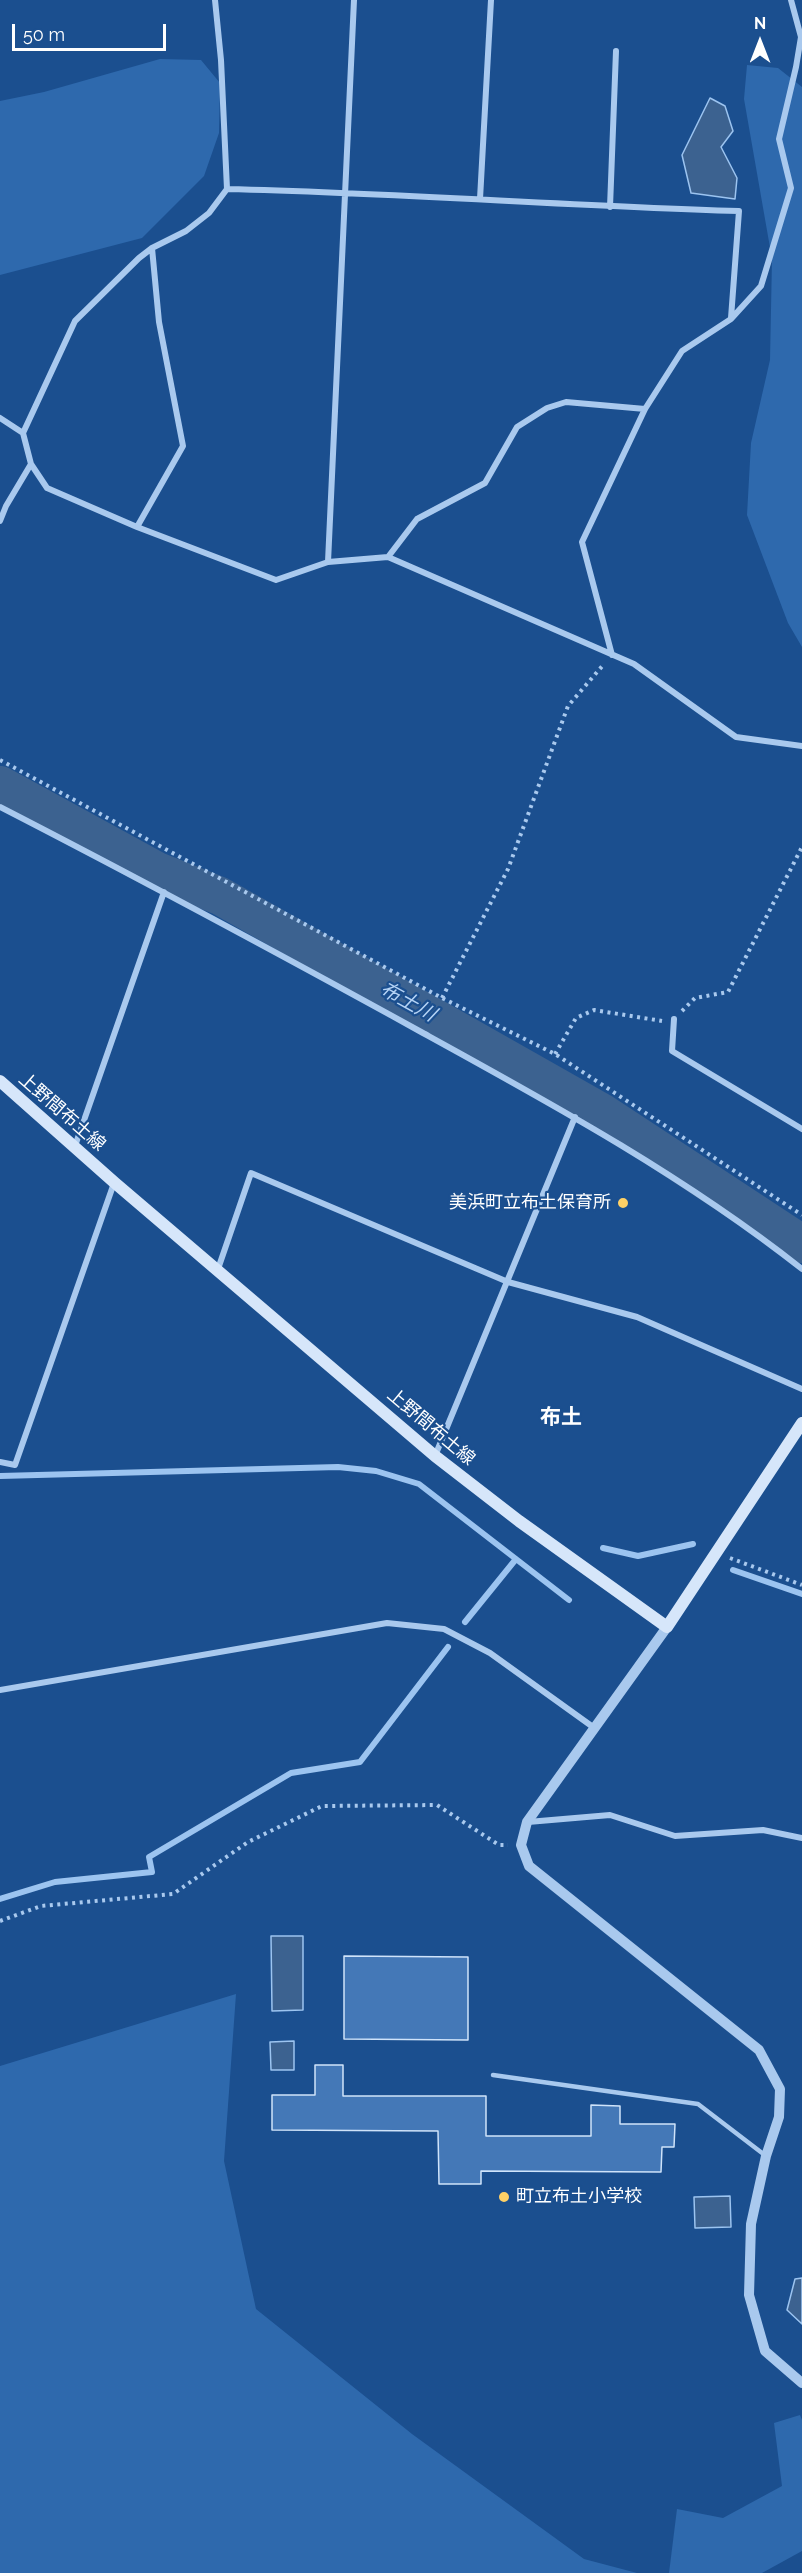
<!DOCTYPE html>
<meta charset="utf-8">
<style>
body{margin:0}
#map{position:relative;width:802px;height:2573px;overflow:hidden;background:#1b4f8f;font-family:Raleway,sans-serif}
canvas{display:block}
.north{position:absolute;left:730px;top:12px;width:60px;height:60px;-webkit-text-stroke:4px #1b4f8f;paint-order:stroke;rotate:0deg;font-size:16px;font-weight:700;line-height:24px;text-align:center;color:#fff}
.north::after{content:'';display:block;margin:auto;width:21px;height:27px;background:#fff;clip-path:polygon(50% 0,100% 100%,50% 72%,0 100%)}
.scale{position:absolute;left:12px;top:24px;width:154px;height:27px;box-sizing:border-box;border:3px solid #fff;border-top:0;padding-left:8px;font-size:18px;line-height:21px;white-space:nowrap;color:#fff;-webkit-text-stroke:4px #1b4f8f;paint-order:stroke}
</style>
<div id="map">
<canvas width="802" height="2573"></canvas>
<div class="north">N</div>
<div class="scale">50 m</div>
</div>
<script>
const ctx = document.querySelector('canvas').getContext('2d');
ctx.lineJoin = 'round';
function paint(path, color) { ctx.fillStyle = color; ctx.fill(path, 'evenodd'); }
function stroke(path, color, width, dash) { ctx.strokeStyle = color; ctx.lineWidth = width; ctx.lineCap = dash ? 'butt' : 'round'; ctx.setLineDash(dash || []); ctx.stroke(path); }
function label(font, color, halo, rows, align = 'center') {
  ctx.font = font + ' Raleway,"Noto Sans JP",sans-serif'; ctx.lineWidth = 4.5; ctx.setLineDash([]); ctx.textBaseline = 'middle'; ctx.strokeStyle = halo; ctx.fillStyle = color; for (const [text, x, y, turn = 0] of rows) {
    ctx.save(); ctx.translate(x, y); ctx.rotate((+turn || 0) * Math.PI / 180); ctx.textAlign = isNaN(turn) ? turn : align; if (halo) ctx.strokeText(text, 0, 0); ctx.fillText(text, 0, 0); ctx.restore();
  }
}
paint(new Path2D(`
 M160,59L201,60L220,83L219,133L204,176L142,238L0,275V101L44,92Z
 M747,65L778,68L802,87V647L788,623L747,515L751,443L770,360L772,259L744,99Z
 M236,1994L224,2161L256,2309L412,2434L584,2559L637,2573H0V2066Z
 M800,2415L802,2420V2551L762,2573H669L677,2509L723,2518L782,2486L774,2423Z`), '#2e69ad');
const water = new Path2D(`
 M710,98L725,106L733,131L721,147L737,178L735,199L691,193L682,155Z
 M271,1936H303V2010L272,2011Z
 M294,2041V2070H271L270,2042Z
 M730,2196L731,2227L695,2228L694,2197Z
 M802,2278V2324L787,2310L795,2279Z`);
paint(water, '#3c6290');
stroke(water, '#9cc4f0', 1.5);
stroke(new Path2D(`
 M0,1476L338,1467L376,1471L419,1484L569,1600
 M603,1548L638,1556L693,1544
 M733,1570L802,1594
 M465,1622L516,1559
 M0,1899L55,1882L152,1872L149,1857L291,1773L360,1762L448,1647`), '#9cc4f0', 6);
stroke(new Path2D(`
 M0,785L157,871L220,896L603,1113L802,1244`), '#3c6290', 38);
const building = new Path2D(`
 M344,1956L468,1957V2040L344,2039Z
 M315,2065H343V2096H486V2136H591V2105L620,2106V2124H675L674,2147H662L661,2172L481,2171V2184H439L438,2131L272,2130V2095H315Z`);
paint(building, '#4478b7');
stroke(building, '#cfe3fa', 1.5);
stroke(new Path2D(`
 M0,760L442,998L555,1054L802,1215
 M442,998L508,869L568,706L604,664
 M682,1011L695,998L728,992L802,847
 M555,1054L576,1018L594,1010L662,1021
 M730,1558L802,1585
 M0,1921L41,1906L173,1894L248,1842L322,1806L437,1805L499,1845H508`), '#a9c9ee', 4, [3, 4.5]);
stroke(new Path2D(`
 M493,2075L698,2104L766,2156`), '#a9c9ee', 4.5);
stroke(new Path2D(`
 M227,189C398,193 569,206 739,211L731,318
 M480,199L491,0
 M610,207L616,51
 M0,418L23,433L31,464L47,488L137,527L276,580L328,562L388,557L634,664L736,737L802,746
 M23,433L75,321L139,258L152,248L186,231L209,213L227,189L221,60L215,0
 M0,521L6,506L31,464
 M137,527L183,446L159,322L152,248
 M388,557L417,519L485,483L517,427L547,408L566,402L645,409
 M328,562L354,0
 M612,655L582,542L645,409L682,351L731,319L761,286L791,188L779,139L796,67L801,37L791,0
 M0,807C142,880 283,956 423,1033C554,1105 684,1176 802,1269
 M674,1019L672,1051L802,1129
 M75,1146L164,892
 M218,1269L251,1173L508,1282L637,1317L802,1389
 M435,1456L575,1117
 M0,1462L15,1465L114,1183
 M0,1690L387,1623L444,1629L490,1653L593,1727
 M528,1822L610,1815L675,1836L763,1830L802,1838`), '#a9c9ee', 6);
stroke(new Path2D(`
 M667,1627L527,1822L521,1845L529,1866L759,2050L780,2089L779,2117L766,2156L751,2224L749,2295L765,2351L802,2383`), '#a9c9ee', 10);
stroke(new Path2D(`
 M0,1081L115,1183L435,1456L519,1521L667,1627L802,1423`), '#d6e6fa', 12);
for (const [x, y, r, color] of [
 [623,1203,6,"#ffd166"],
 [504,2197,6,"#ffd166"]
]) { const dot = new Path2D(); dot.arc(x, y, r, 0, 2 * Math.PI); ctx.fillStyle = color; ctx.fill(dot); stroke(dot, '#1b4f8f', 2); }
label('18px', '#fff', '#1b4f8f', [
 ["上野間布土線",62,1112,41],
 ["上野間布土線",431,1427,40]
]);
label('18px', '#fff', '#1b4f8f', [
 ["美浜町立布土保育所",611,1203],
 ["町立布土小学校",516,2197,"left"]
], 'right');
label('italic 20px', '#b5d3f5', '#1b4f8f', [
 ["布土川",408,1002,29]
]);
label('bold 21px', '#fff', '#1b4f8f', [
 ["布土",561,1418]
]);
</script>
